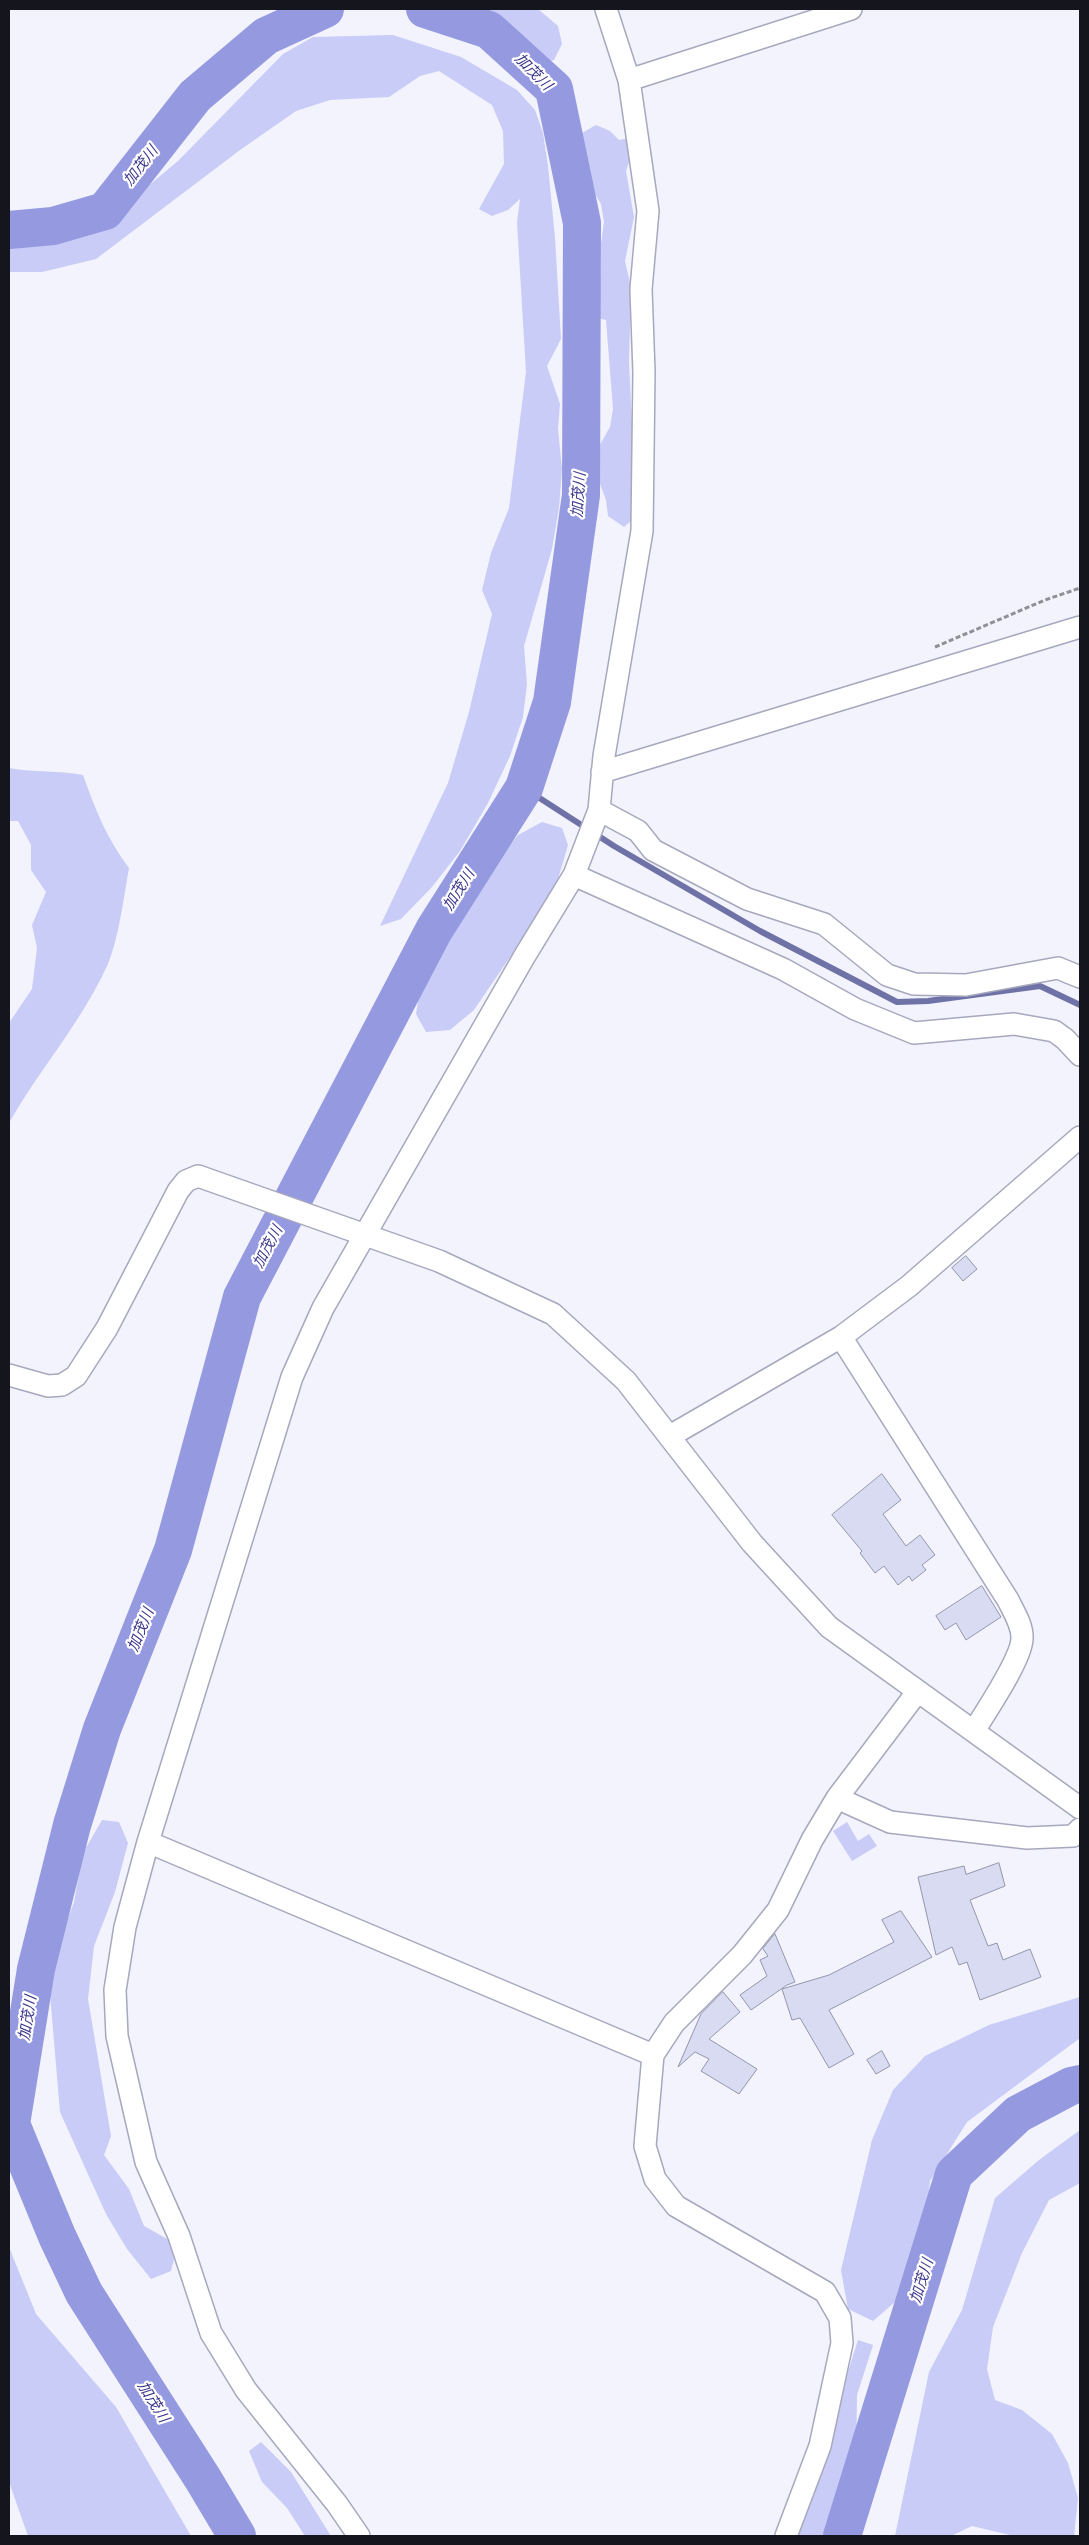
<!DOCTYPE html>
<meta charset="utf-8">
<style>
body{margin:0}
#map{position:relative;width:1089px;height:2545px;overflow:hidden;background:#f2f3fc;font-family:Literata,serif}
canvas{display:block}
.frame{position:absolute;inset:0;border:10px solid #15161d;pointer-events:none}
</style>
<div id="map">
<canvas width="1089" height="2545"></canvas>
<div class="frame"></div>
</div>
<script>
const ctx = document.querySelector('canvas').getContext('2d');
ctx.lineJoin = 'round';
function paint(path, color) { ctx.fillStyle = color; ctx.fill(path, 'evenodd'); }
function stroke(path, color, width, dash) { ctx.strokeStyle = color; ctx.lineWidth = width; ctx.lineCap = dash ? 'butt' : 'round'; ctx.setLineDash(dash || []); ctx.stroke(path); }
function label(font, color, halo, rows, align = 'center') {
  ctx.font = font + ' Literata,"Noto Sans JP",serif'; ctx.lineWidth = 4.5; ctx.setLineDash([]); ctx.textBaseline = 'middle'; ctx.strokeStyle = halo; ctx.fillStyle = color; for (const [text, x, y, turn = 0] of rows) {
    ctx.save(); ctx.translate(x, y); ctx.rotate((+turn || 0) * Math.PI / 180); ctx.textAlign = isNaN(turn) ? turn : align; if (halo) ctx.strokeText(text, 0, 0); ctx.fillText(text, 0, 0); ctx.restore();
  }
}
paint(new Path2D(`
 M448,9H538L558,26L562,44L554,60L538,64C509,42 484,20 448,9Z
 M393,35L461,57L517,90L535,110L543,133L548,166L555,238L561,339L547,366L560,404L558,429L562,469L559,508L552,549L524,646L527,684L523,717L510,756L488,803L460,851L432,887L401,919L380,926L448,783L469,712L492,614L482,590L491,553L509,508L526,372L517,222L520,199L508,210L492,216L479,209L504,164L503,131L492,105L439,71L420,76L389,97L330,100L296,111L240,150L96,259L42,272H9V236L84,226L129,202L178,161L283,54L313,37Z
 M596,125L610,131L619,140L630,138V159L626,171L634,217L625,261L631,287L629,363L633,444L632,520L624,527L608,516L606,500L593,465L597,450L610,427L613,409L606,320L594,317L601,273V244L604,222L601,204L580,169L576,146L582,133Z
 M9,768C34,773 58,770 83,775C95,809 107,839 129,868C124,896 118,944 106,968C80,1024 39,1070 9,1123V1023L32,989L37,948L32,925L46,892L31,870V845L18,821H9Z
 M542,822L562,828L568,845L558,879L544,907L474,1010L450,1030L426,1032L416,1014L421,981L441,942L493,866L518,835Z
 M102,1820L119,1822L128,1843L115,1892L94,1946L88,1999L111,2136L104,2155L129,2189L144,2226L169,2240L174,2259L171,2271L151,2279L127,2249L106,2214L60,2112L50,1994L59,1943L74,1902L83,1853Z
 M847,1822L858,1841L869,1834L877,1846L852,1861L833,1831Z
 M1080,1997V2038L967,2122L930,2181L923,2248L902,2296L873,2321L848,2309L841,2270L872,2140L893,2090L925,2056L989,2025Z
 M1080,2130V2183L1049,2200L1022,2253L993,2327L987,2369L995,2400L1022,2410L1052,2434L1068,2463L1078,2498L1074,2536H1014L972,2526L951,2536H895L929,2372L962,2310L995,2198L1039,2160Z
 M9,2247L36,2314L116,2407L191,2536H28L9,2482Z
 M858,2340L873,2345L857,2395L856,2459L831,2536H795L828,2454L847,2375Z
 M261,2442L291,2472L331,2536H305L287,2508L262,2482L249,2451Z`), '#c8ccf7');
stroke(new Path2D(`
 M524,788L614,846L760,931L897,1002L928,1001L1040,986L1080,1005`), '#6f72a6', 6);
stroke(new Path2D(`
 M9,230L53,226L105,211L195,96L266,36L325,9
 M237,2536L203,2479L84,2293L57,2236L11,2124L36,1969L72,1825L102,1729L173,1550L242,1297L434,930L524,788L552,702L581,495L582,223L554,89L489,30L425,9
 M842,2536L954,2174L1018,2114L1071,2086L1080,2084`), '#9599e0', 38);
const building = new Path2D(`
 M966,1256L977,1269L963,1281L952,1268Z
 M882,1474L901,1500L883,1514L906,1546L920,1535L935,1555L922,1565L926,1570L912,1581L909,1576L898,1585L884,1566L875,1573L860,1553L862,1551L832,1515Z
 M982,1586L1001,1617L966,1640L956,1623L945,1630L936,1616Z
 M999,1863L1005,1886L970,1900L988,1946L997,1943L1003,1960L1030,1949L1041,1977L980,2000L967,1962L959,1965L952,1947L936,1955L918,1877L964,1866L966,1874Z
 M901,1911L932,1957L829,2010L854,2054L829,2068L800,2018L792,2020L782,1989L829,1975L894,1942L882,1920Z
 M775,1934L795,1982L787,1985L751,2010L740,1995L767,1976L760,1960L768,1956L763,1949Z
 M723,1992L740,2012L709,2039L757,2069L739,2094L701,2071L709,2059L695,2052L678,2067L701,2014Z
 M882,2051L890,2066L876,2074L867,2060Z`);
paint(building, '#d8dbf1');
stroke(building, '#9395aa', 1);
const minor = new Path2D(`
 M629,80L851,9
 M602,772L1080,627
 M599,810L638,831L653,850L747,899L824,924L887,975L914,984L966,985L1058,968L1080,977
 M574,875L783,969L855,1009L914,1033L1014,1024L1054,1031L1065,1039L1080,1055
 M841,1337L1008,1600C1014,1612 1023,1626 1022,1639C1021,1660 986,1711 974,1731
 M9,1375L48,1386L62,1385L76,1376L107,1328L178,1191L186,1181L198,1176L439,1261L553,1314L626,1381L752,1543L829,1627L1080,1808
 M670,1436L841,1337L909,1286L1080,1137
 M837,1798L890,1822L1027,1838L1073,1836L1080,1829
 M148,1842L653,2055
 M359,2536L337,2504L246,2390L211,2333L179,2236L146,2162L117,2036L115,1990L125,1927L148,1842L292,1377L323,1308L524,957L574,875L599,810L604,756L642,531L644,372L641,289L648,211L629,80L606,9
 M786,2536L820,2446L842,2343L840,2318L825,2292L676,2206L655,2179L645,2146L653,2055L674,2023L742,1955L778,1910L812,1840L837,1798L918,1691`);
stroke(minor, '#a6a8bd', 24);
stroke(new Path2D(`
 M935,647L1045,600L1080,588`), '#8e8f97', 3, [5, 2.5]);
stroke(minor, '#fff', 21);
label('italic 15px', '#3e398d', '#fff', [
 ["加茂川",533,72,45],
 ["加茂川",141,166,-52],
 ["加茂川",579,495,-86],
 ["加茂川",459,890,-58],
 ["加茂川",268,1247,-62],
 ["加茂川",141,1630,-68],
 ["加茂川",28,2018,-81],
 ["加茂川",922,2281,-73],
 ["加茂川",153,2402,58]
]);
</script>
